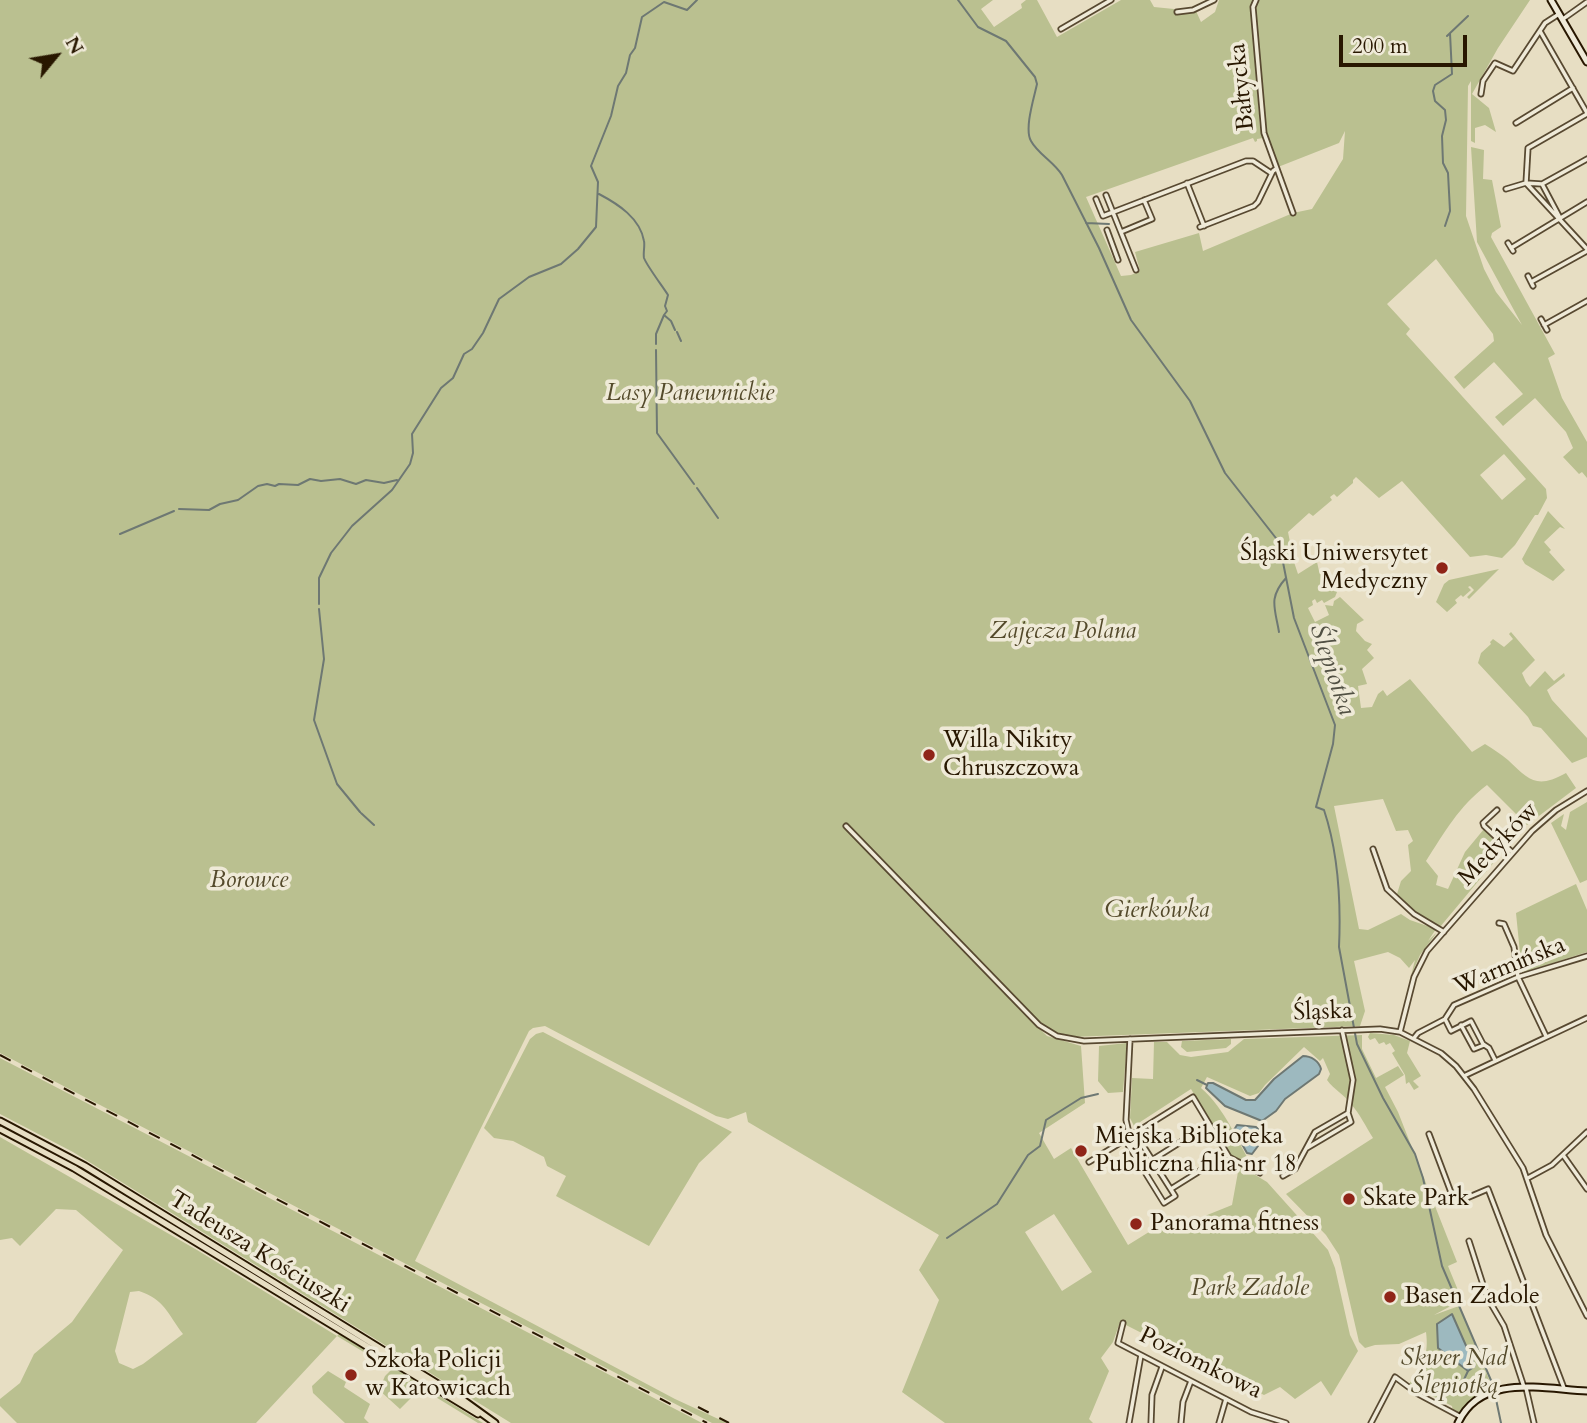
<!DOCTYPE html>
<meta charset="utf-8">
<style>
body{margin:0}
#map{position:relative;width:1587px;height:1423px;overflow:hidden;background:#e7dec3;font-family:Cardo,serif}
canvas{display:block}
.north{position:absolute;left:21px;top:21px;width:70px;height:70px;-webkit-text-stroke:5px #efead8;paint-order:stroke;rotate:60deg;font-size:19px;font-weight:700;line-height:28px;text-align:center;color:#281700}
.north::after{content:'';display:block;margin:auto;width:24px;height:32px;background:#281700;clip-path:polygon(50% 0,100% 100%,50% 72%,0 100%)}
.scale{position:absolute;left:1339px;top:35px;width:128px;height:32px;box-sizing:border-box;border:4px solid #281700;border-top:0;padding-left:9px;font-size:21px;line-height:24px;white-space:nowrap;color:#281700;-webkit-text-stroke:5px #efead8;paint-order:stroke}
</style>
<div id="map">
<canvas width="1587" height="1423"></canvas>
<div class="north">N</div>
<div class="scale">200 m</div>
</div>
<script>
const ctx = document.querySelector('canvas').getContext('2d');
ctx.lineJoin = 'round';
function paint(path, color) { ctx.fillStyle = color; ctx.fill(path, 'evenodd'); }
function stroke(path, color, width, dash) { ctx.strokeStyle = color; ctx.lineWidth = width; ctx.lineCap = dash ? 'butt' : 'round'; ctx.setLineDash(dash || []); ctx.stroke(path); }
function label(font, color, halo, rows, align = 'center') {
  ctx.font = font + ' Cardo,serif'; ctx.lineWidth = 7; ctx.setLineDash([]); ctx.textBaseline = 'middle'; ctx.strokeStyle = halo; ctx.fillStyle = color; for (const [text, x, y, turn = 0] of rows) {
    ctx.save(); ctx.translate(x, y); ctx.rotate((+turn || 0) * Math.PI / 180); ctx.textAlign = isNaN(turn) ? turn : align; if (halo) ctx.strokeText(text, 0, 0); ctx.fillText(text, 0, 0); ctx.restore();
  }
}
paint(new Path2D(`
 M0,0H993L981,9L994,27L1022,8L1021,4L1026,0H1037L1057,37L1121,0H1150L1154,7L1174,9V15L1196,11L1201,22L1215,12L1219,0H1255L1251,7L1260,127L1263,138L1257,139V141L1255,142L1253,138L1086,197L1121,276L1131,275L1140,271L1135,252L1199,233L1203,251L1293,213L1312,209L1343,159L1345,131L1339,143L1278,167L1267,133L1255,8L1257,0H1530L1498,48L1472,94L1489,108L1496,132L1485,125L1475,128V143L1471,141V81L1468,86L1466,216L1484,269L1496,292L1522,325L1477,242L1471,147L1484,150L1483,179L1492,180L1501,227L1492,233L1491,237L1555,354L1548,358L1562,398L1587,442V478L1582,472L1579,474L1563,457L1573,448L1566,432L1535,398L1503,426L1495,417L1523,394L1494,362L1464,389L1454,377L1494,341L1493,334L1436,259L1387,304L1410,329L1406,334L1546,489L1547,498L1538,515H1535L1515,545L1502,558L1486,555L1470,557L1402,481L1379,498L1356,477L1353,480V483L1337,497L1334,494L1330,497L1332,500L1313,516L1309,513L1288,532L1294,562L1298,574L1317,562L1319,571L1337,592L1335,597L1324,603L1322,600L1317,603L1315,599L1312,601L1313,605L1308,608L1315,622L1329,615L1325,605L1333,606L1334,601L1340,597L1364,620L1357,624L1356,631L1365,641L1372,644L1367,650L1374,658L1362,669L1367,684L1358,686L1361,708L1372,707L1378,694L1383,690L1387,696L1410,679L1472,752L1485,744C1493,749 1501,754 1508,760C1530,781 1537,789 1566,773L1576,788L1527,825L1487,785C1459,806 1444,833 1426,861L1438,876L1436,885L1448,889L1465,852L1484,829L1505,849L1440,927L1414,913L1397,894L1401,881L1411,871L1408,845L1413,841L1408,830L1396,831L1383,799L1334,806L1359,929L1368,930L1401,914L1410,920L1436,929L1428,941L1436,933L1435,935L1420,955L1411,976L1415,960L1409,968L1400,958L1388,952L1354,961L1365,1011L1360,1026L1071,1037C1058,1034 1047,1029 1037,1019L943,922L938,926L1047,1036L1081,1046L1085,1103L1039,1133L1054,1159L1071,1148L1128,1245L1157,1227L1165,1232L1232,1205L1238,1172L1242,1167L1267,1182L1328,1250L1335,1268L1350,1335L1358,1351L1331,1396L1321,1381L1295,1399L1280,1387L1264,1395L1120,1322L1113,1342L1101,1358L1109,1371L1089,1419L1093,1423H945L902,1392L939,1300L919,1270L939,1235L748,1122L746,1112L728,1119L716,1116L545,1026L533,1028L529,1031L415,1261L675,1399L727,1423H712L0,1053ZM1504,454L1526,479L1502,500L1480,475ZM1054,1214L1092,1272L1062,1291L1025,1232Z
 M1548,511L1565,529L1560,527L1544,542L1551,550L1549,552L1565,570L1553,581L1525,564L1522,559Z
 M1499,569L1469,599L1467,597L1474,590L1470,586L1468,587L1471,590L1463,597L1461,595L1455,600L1457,603L1447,612L1436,602L1444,584L1449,580Z
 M1511,632L1535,660L1522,673L1526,682L1530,687L1545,671L1554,681L1564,673L1565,676L1547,690L1552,700L1587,738V757L1572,763L1541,728L1533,726L1528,717L1478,663L1481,653L1491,644L1490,642L1493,639L1504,647L1513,639L1509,634Z
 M1587,802V880L1580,883L1551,823L1564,814L1561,826L1566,830L1570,812Z
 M1576,884L1587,910V952L1522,973L1516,913Z
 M543,1032L732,1132L699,1163L649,1246L556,1196L566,1176L547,1166L544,1157L513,1141L494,1138L484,1128L530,1039L536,1034Z
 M1370,1033L1394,1035L1410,1041L1407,1053L1421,1076L1413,1081L1419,1087L1414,1090L1409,1082L1406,1084L1405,1075L1392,1053L1395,1051L1390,1043L1386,1045L1384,1042L1379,1044L1375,1038L1370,1040L1368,1037Z
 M1362,1035V1049L1376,1078L1398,1066L1404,1075L1385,1087L1398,1112L1457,1262L1448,1266L1462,1300L1434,1315L1459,1306L1493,1389L1472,1399L1460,1414L1453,1411L1452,1406L1409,1384C1423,1366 1429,1355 1426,1332L1399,1344L1375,1345L1365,1348L1359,1342L1339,1255L1326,1235L1286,1194L1373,1138C1366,1127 1360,1114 1351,1104C1344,1094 1334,1090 1327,1080L1330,1074L1323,1058L1320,1061L1304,1047L1265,1085L1259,1093L1250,1096L1207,1077L1201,1088C1225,1108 1238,1143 1254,1169L1230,1156L1191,1089L1134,1126L1130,1118L1132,1078L1153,1079L1154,1042H1167L1180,1055L1191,1057L1228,1052L1244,1039Z
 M1231,1039V1044L1226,1048L1187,1052L1181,1047L1182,1041Z
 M1127,1043L1123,1092L1108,1093L1098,1081L1099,1046Z
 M0,1058L702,1423H511L73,1152L0,1114Z
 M0,1137L197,1250L337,1336L339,1334L483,1423H478L421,1388L400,1409L379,1390L385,1376L392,1369L337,1336L256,1423H17L0,1406V1399L20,1383L34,1354L72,1322L123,1250L76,1210L56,1209L20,1246L12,1238L0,1240ZM139,1291C165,1300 167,1313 183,1334L143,1364L133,1369L119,1363L115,1351L130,1292Z
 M328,1371L346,1382L344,1387L370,1404L364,1418L369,1423H345L313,1393L312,1386Z`), '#bac090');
const water = new Path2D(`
 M1303,1056C1311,1056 1319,1061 1321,1069L1319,1074L1285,1099L1276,1111L1262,1121L1225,1106L1206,1088L1208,1083H1213L1246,1100H1255L1274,1079Z
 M1237,1125L1256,1127L1261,1131L1258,1146L1252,1154L1247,1153L1234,1130Z
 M1452,1314L1475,1366L1468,1371L1438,1348L1437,1324Z`);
paint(water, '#9db9bf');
stroke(water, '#6e7873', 2);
stroke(new Path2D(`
 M958,0L978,27L1006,41L1035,77L1037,84C1034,98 1024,129 1031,141C1038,154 1054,162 1062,175L1099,248L1131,320L1190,401L1225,473L1279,542L1294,618L1335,725L1333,744L1316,807L1324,810C1338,852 1341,903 1339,947L1357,1044L1383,1098L1415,1154L1423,1178L1442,1266L1493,1385L1501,1423
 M1447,36L1468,16
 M599,194C618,204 640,218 644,241C645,246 643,253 644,258C647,266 663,287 668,295L665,306L667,311L664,315L671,321L675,330
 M1086,223L1109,224
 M1445,226L1450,211L1448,173L1443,163L1442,136L1446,120L1445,110L1435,101L1433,91L1435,85L1452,74L1450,33
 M677,332L681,341
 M656,344V334L664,315
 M656,350L657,433L694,484
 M697,488L718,518
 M179,509L209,510L220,504L238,500L258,486L267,484L275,486L279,484L298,485L310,479L321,481L340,479L356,484L366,480L384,483L397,480
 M120,534L174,511
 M319,604V578L331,553L352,526L392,490L410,464L413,453L412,434L441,388L453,378L464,354L472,349L483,333L499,299L529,277L561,264L578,249L596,227L598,182L591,166L611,116L618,86L626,73L630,55L635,48L642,17L664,2L687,10L697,0
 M319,609L324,659L314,720L337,784L360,812
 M1279,632C1275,608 1268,598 1286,578
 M361,813L374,825
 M1197,1080L1207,1085
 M947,1238L997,1204L1028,1155L1040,1146L1046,1120L1081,1098L1098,1094
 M1472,1358L1478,1352
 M1459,1390L1468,1371`), '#6e7873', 2);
const street = new Path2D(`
 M1256,0L1253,7L1264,133L1293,213
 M1177,12L1193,10L1214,0
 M1563,19L1587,2
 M1061,29L1111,0
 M1540,31L1587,113
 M1481,94L1483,81L1495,63L1513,71L1545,23L1559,14
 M1516,123L1573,88
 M1187,183L1204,226
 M1526,183L1528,148L1587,114
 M1526,183L1587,249
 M1542,184L1559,216
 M1506,189L1526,183L1542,184L1587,159
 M1106,195L1136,270
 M1096,199L1103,216L1246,161H1253L1271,173
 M1200,227L1254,206L1258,202L1273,171L1276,169
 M1107,230L1118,260
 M1121,232L1152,219L1144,200
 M1508,243L1513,251
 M1511,248L1587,202
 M1528,276L1533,286
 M1531,282L1587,251
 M1541,319L1547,330
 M1544,325L1587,301
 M1497,810L1483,823L1484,826L1512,852
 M846,826L1039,1025L1057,1036L1084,1041L1380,1029L1400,1032L1441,1053L1456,1066L1474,1089L1523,1168L1546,1235L1587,1316
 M1373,849L1387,889L1414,914L1444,932
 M1499,923L1504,924L1514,947L1518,977L1546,1036
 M1445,1019L1451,1031L1471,1021L1483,1044L1489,1048L1495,1060
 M1461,1025L1474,1049L1484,1045
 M1400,1032L1414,977L1427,951L1532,831L1556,810L1587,791
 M1414,1038L1418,1033L1445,1019L1454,1005L1518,977L1587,956
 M1466,1075L1587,1018
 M1129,1133H1135L1193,1097L1229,1157L1260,1173
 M1429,1134L1455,1203L1488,1189L1564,1388
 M1125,1140L1164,1203L1175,1196L1135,1133
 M1307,1148L1351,1122L1348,1113
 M1563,1155L1587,1189
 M1152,1160L1195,1133
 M1089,1162L1125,1140L1129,1133L1126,1120L1130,1039
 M1283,1176L1295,1169L1315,1132L1348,1113L1353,1080L1342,1030
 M1528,1178L1552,1165L1587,1132
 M1171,1189L1227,1154
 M1469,1241L1487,1297L1504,1326L1524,1387
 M1123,1323L1118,1343L1251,1412L1286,1423
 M1526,1388L1534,1423
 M1129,1423L1141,1355
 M1151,1423L1152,1395L1162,1367
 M1181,1423L1183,1402L1191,1381
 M1219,1423L1226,1399
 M1371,1423L1395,1377L1418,1394L1461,1417`);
const secondary = new Path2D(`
 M1551,0L1587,62
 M1458,1423C1481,1373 1543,1389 1587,1391`);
const primary = new Path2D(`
 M0,1121L85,1166L459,1397L495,1423
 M0,1129L74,1168L478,1414`);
stroke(street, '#584931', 7);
stroke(secondary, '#281700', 9);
stroke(primary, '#281700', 9);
stroke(street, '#efead8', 3.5);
stroke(secondary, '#efead8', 5);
stroke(primary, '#e7dec3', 5);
stroke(new Path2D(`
 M0,1055L707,1423
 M698,1407L729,1423`), '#281700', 2, [12, 12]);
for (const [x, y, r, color] of [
 [1442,568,7,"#8f2418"],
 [929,755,7,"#8f2418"],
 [1081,1151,7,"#8f2418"],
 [1349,1199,7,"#8f2418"],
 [1136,1224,7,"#8f2418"],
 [1390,1297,7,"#8f2418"],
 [351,1375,7,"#8f2418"]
]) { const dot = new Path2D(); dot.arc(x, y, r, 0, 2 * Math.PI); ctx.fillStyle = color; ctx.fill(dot); stroke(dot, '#efead8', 2.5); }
label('24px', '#281700', '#efead8', [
 ["Bałtycka",1243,87,-96],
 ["Medyków",1499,845,-47],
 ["Warmińska",1510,967,-22],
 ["Śląska",1323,1013,-2],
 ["Tadeusza Kościuszki",259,1253,32],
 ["Poziomkowa",1200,1364,26]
]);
label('italic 24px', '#544a2b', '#efead8', [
 ["Lasy Panewnickie",690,394],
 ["Zajęcza Polana",1063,632],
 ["Borowce",249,881],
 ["Gierkówka",1157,911],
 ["Park Zadole",1250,1289],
 ["Skwer Nad",1454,1359],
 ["Ślepiotką",1454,1387]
]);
label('24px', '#281700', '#efead8', [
 ["Śląski Uniwersytet",1428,554,"right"],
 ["Medyczny",1428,582,"right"],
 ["Willa Nikity",943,741],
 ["Chruszczowa",943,769],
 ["Miejska Biblioteka",1095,1137],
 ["Publiczna filia nr 18",1095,1165],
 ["Skate Park",1363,1199],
 ["Panorama fitness",1150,1224],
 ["Basen Zadole",1404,1297],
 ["Szkoła Policji",365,1361],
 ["w Katowicach",365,1389]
], 'left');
label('italic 26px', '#515043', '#efead8', [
 ["Ślepiotka",1331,670,71]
]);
</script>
